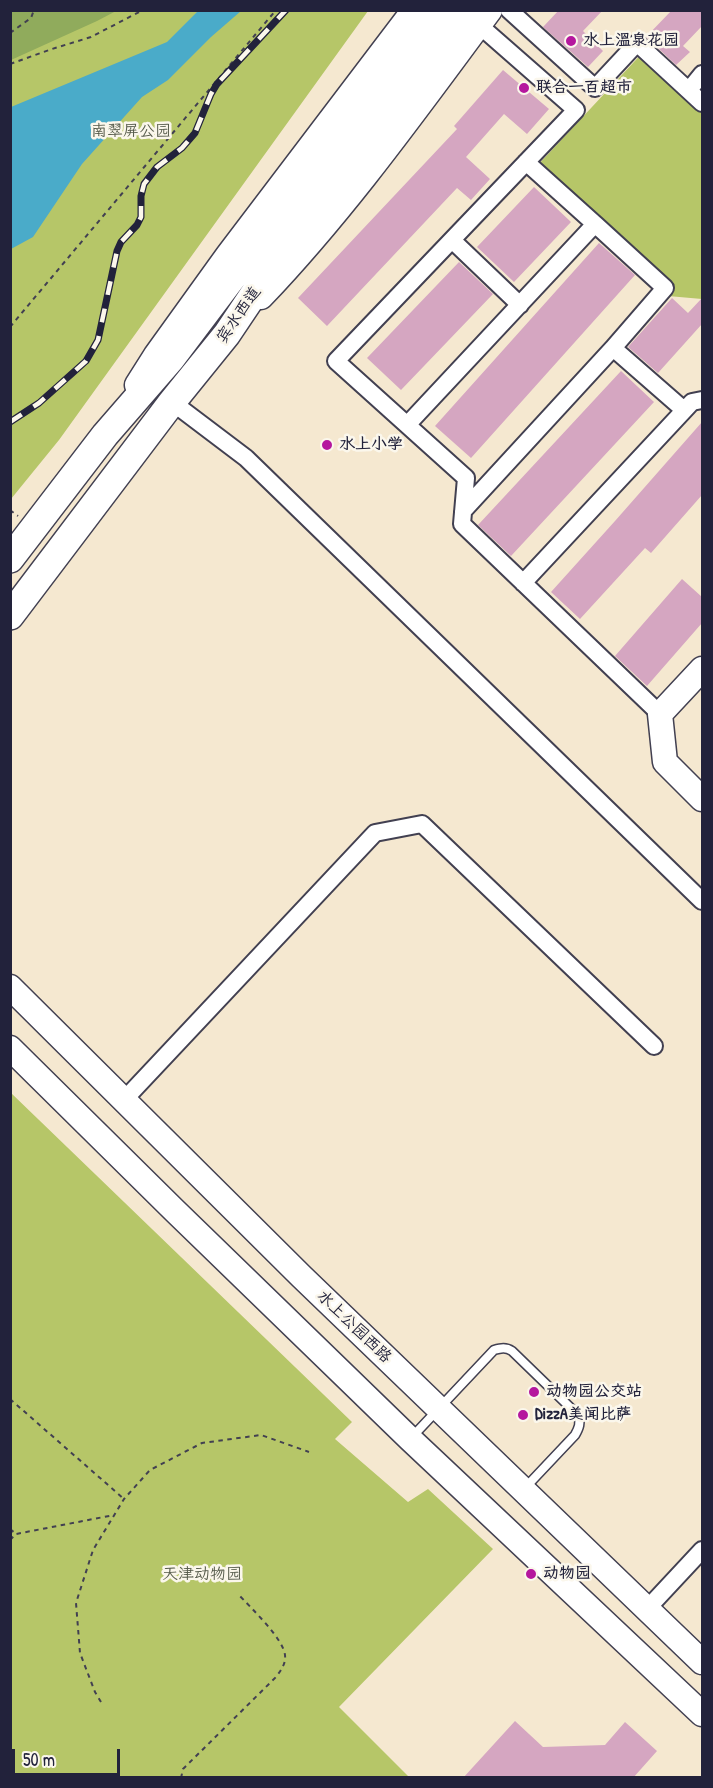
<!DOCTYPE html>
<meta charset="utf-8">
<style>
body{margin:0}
#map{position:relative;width:713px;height:1788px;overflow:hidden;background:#f5e8d0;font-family:"Patrick Hand",sans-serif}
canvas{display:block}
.frame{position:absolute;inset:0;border:12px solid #22223b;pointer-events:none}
.scale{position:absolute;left:12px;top:1749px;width:108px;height:27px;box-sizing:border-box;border:3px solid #22223b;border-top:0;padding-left:8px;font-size:18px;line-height:21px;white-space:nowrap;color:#22223b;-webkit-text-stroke:4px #fbf7ec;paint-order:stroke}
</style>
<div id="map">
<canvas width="713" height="1788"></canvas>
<div class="frame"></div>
<div class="scale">50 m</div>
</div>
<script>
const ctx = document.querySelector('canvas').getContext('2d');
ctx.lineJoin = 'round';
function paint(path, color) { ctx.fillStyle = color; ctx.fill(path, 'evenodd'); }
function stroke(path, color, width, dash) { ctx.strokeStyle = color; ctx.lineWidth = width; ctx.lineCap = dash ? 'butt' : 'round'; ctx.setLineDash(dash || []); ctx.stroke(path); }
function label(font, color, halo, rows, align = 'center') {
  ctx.font = font + ' "Patrick Hand","LXGW WenKai TC",sans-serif'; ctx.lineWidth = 5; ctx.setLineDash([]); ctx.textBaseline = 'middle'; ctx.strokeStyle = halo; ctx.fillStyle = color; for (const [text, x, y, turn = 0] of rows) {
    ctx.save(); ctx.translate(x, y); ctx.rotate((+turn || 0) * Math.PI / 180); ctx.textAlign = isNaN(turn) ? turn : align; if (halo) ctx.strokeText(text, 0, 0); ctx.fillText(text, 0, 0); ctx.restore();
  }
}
paint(new Path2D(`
 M11,11H368L59,440L11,499Z
 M647,48L702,96V299L668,296L536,167Z
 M10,1092L352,1422L335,1439L408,1502L428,1489L493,1549L339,1707L409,1777H11Z`), '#b6c668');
paint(new Path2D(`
 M10,11L11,10L116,11L97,21L11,60Z`), '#90ab5c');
paint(new Path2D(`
 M198,11H241L211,37L168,80L142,97L82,164L33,237L11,249V107L167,42Z`), '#4aabc9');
paint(new Path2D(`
 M559,10H603L583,31L603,51L588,67L543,27Z
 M672,10H702V26L683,46L690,52L676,65L646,37Z
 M503,70L549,109L527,134L504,114L466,157L490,179L471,200L457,188L327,326L298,298L457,129L454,126Z
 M534,187L571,222L514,282L477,247Z
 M599,243L635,275L471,458L435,426Z
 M459,262L493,294L401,390L367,358Z
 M672,298L688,313L702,298V324L658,373L628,347Z
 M621,371L654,402L511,556L478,525Z
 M702,422V495L651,553L645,548L580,619L551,592L615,521Z
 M682,579L702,597V623L647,686L615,656Z
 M515,1721L543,1747L605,1745L625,1722L657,1751L633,1778H463Z`), '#d5a6c1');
const lane = new Path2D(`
 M412,1437L494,1350C501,1348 506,1347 512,1351L578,1415C581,1423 579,1428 575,1435L524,1489`);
const street = new Path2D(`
 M509,10L595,88L637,43L702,103
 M479,25L576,110L336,361L466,478L462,524L660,714
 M689,90L702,74
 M526,162L595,224
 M452,240L520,305
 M172,402L246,458L702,901
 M407,425L595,224L665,288L613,348
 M463,511L613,348L684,410
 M523,583L692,402L702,400
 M124,1100L375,833L422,824L654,1046
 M647,1609L702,1550`);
const secondary = new Path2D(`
 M261,297C346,208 417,108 490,10
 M137,385L156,355L228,255L414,10
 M702,669L660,714L665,762L702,799
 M10,987L302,1277L702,1662
 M10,1048L175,1211L410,1439L702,1714`);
const primary = new Path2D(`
 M10,559L105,435L171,359L434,10
 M10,616L172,402L227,334L278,258L462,10`);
stroke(lane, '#424051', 11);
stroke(street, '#424051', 20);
stroke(secondary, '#424051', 27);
stroke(primary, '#424051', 30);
stroke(new Path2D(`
 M10,33L31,18L34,10
 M10,64L52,49L91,37L143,10
 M10,327L276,10
 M10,510L18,516
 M10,1399L124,1499
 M10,1529L16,1534
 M10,1540L16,1534L114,1515
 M101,1702L95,1692L80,1653L76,1603L93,1550L124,1499L150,1470L202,1443L261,1435L309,1452
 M181,1778L183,1769L276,1677C281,1670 286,1664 285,1655C283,1638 250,1607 238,1594`), '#424051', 2, [4.5, 4.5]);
stroke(lane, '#fff', 8);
stroke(street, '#fff', 16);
stroke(secondary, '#fff', 24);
stroke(primary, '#fff', 27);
const rail = new Path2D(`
 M10,422L39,403L86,361L98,340L117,251L121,242L137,225L141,217V196L144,184L157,167L182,148L195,133L211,94L217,84L286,10`);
stroke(rail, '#22223b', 7);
stroke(rail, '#fbf7ec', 4.5, [14]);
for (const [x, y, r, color] of [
 [571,41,6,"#b5179e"],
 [524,88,6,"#b5179e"],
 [327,445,6,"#b5179e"],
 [534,1392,6,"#b5179e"],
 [523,1415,6,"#b5179e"],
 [531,1574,6,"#b5179e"]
]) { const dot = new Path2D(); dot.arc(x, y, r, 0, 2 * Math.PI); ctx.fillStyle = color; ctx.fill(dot); stroke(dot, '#fbf7ec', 2); }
label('bold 16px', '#22223b', '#fbf7ec', [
 ["水上温泉花园",583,41],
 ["联合一百超市",536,88],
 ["水上小学",339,445],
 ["动物园公交站",546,1392],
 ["DizzA美闻比萨",535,1415],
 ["动物园",543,1574]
], 'left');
label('16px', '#565b4b', '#fbf7ec', [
 ["南翠屏公园",131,132],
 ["天津动物园",202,1575]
]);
label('16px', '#22223b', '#fbf7ec', [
 ["宾水西道",239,315,-55],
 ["水上公园西路",354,1327,44]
]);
</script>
